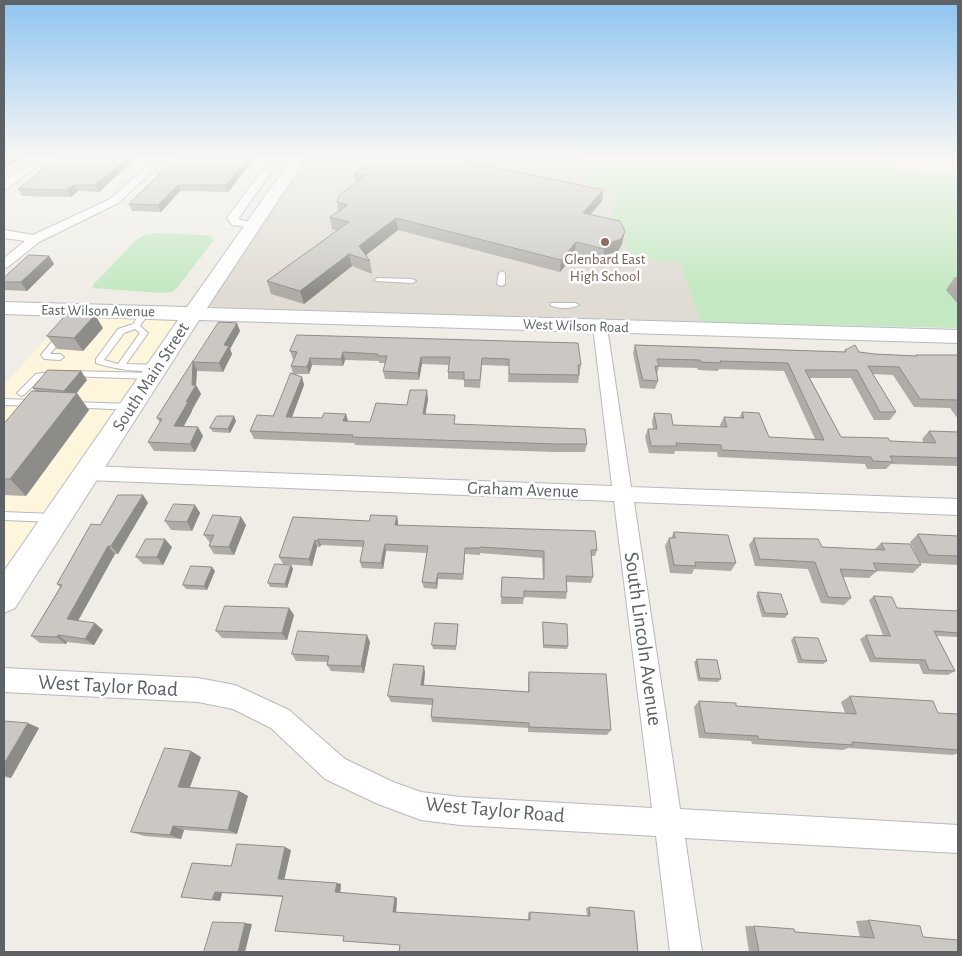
<!DOCTYPE html>
<style>
body{margin:0}
#map{position:relative;width:962px;height:956px;overflow:hidden;background:#f0ede6;font-family:"Alegreya Sans",sans-serif}
canvas{display:block}
.frame{position:absolute;inset:0;border:5px solid #5d6267;pointer-events:none}
</style>
<div id="map">
<canvas width="962" height="956"></canvas>
<div class="frame"></div>
</div>
<script>
const ctx = document.querySelector('canvas').getContext('2d');
ctx.lineJoin = 'round';
function paint(path, color) { ctx.fillStyle = color; ctx.fill(path, 'evenodd'); }
function stroke(path, color, width, dash) { ctx.strokeStyle = color; ctx.lineWidth = width; ctx.lineCap = dash ? 'butt' : 'round'; ctx.setLineDash(dash || []); ctx.stroke(path); }
function label(font, color, halo, rows, align = 'center') {
  ctx.font = font + ' "Alegreya Sans",sans-serif'; ctx.lineWidth = 5; ctx.setLineDash([]); ctx.textBaseline = 'middle'; ctx.strokeStyle = halo; ctx.fillStyle = color; for (const [text, x, y, turn = 0] of rows) {
    ctx.save(); ctx.translate(x, y); ctx.rotate((+turn || 0) * Math.PI / 180); ctx.textAlign = isNaN(turn) ? turn : align; if (halo) ctx.strokeText(text, 0, 0); ctx.fillText(text, 0, 0); ctx.restore();
  }
}
paint(new Path2D(`
 M70,312L189,316L4,588V385Z`), '#fef5dd');
paint(new Path2D(`
 M306,158H875L889,163L899,173L958,174V328L207,309Z`), '#e0dcd4');
paint(new Path2D(`
 M582,158H875L889,163L899,173L958,174V328L701,322L680,262L642,260L628,253L623,226L610,216L616,201L612,193L586,184Z
 M156,233L204,235L211,236L214,240L177,288L172,292L161,293L92,288L93,285L136,240L144,235Z`), '#c4e8c2');
const lane = new Path2D(`
 M502,271L505,273V284L501,286L497,284L499,273Z
 M378,278L412,279L416,281L412,283L376,281L374,280Z
 M551,303H575L579,305C572,309 557,309 550,305Z
 M143,309H149L150,311L140,326L148,333L126,364L157,365L160,366V370C142,373 113,369 96,363V359L118,329L133,324ZM135,329L140,333L118,364L104,360L124,333Z
 M59,333H62L66,335L50,354H60L64,357L60,360L44,359L41,355Z
 M57,371L60,372V376L41,378L24,395L21,396L17,393L36,374Z
 M71,371L152,373L156,376L152,379L68,376V372Z
 M4,399L33,400L37,403L33,406L4,405Z
 M73,402L131,404L135,407L131,410L70,407L69,405L70,403Z
 M4,512L53,514L57,515L58,518L57,521L53,522L4,520Z`);
const street = new Path2D(`
 M37,158H48L8,188L4,189V181Z
 M156,158H166L118,203L39,242L8,267L4,268V258L25,241L4,238V230L33,235L110,199Z
 M271,158H281L239,218L240,220L258,223L260,225L254,228L232,225L227,218Z
 M600,323L605,324L607,327L631,487L958,499V515L634,502L680,809L958,825V853L685,838L702,952H670L656,836L460,825L421,820L378,804L325,779L271,728L233,709L198,702L4,692V668L198,678L235,685L289,710L345,759L393,782L421,792L460,797L652,808L614,501L87,480L80,478L78,473L80,468L87,466L612,486L593,327L595,324Z`);
const secondary = new Path2D(`
 M292,158H306L207,308L958,330V343L199,320L15,608L4,613V571L178,320L4,314V302L187,307Z`);
stroke(lane, '#b6b9bd', 2);
stroke(street, '#b6b9bd', 2);
stroke(secondary, '#b7bbc0', 2);
paint(lane, '#fff');
paint(street, '#fff');
paint(secondary, '#fff');
paint(new Path2D(`
 M56,158H136L99,192L78,191L71,197L22,196L18,189L38,174L37,172Z
 M176,158H255L228,192L180,191L161,212L132,211L129,204Z
 M473,159V162L603,190L602,201L590,215L622,244L618,251L606,255L602,261L574,255L560,272L398,230L366,255L370,261L372,274L352,266L304,304L271,294L267,281L338,231L332,229L330,217L338,211L337,202L356,183L354,174Z
 M49,256L54,264L27,291L5,290L4,288V278Z
 M955,277H958V304L946,290Z
 M103,328L83,351L57,349L47,336Z
 M240,331L230,349L232,354L223,372L197,371V370L196,385L201,394L192,410V411L183,427L203,436L195,452L154,451L148,442L160,423L157,418L193,362Z
 M297,335L581,365L578,383L508,382L509,366L482,365L480,388L464,387V380L448,379V372L449,365L422,364L419,380L385,379L383,371L385,363H379V361L345,360L343,366L312,365L309,374H294L302,377L304,385L292,417L322,418L346,414L348,421L370,422L407,405L428,399L425,414L455,424L587,444L585,452H553L355,445L354,443L254,439L250,431L273,416L293,374L291,366L294,359H293L290,351Z
 M635,345L844,352L845,350L874,354L915,356L916,355H958V419L950,408L914,407L893,375L873,374L896,412L890,420H874L851,378H810L841,437L890,441L924,443L922,439L929,431L958,432V466L891,464L886,469H867L865,464L718,457L717,452L675,451L674,454L649,453L645,437L648,429H653L652,421L654,413L673,425L721,427L720,425L724,417L739,418L742,412L769,437L815,439L784,371L719,369L718,371L698,370L697,368L659,367L657,374L658,381L655,389L640,388L633,353Z
 M81,371L87,380L76,393L89,410L26,496L4,495V424L35,391L33,388Z
 M236,421L230,433L213,432L210,428Z
 M143,495L148,503L118,554H115L78,621L103,630L94,645L67,642L66,644L40,643L31,636L60,587L57,584L100,525Z
 M195,505L200,513L192,531L171,530L165,521Z
 M397,516L398,525L597,550L595,556H591L593,577L591,583L567,582V592L566,599L524,597L523,604H501L502,577L543,579L542,558L480,553V555L465,554L463,580L438,579L437,589L424,588L422,582L427,553L386,551L383,569L362,568L360,562L363,547L321,545L320,547H317L312,566L283,564L279,557L293,517L369,521Z
 M241,517L246,525L234,555L214,554L209,546L210,543L204,535Z
 M674,532L736,563L731,571L694,569L692,574L670,573L665,546L669,538H671Z
 M918,534L958,536V565L920,563L910,542Z
 M754,538L822,547L874,550L881,543L921,565L913,573L877,571L869,578L843,577L851,598L844,605L821,603L808,569L755,566L749,545Z
 M172,547L163,565L143,564L136,557Z
 M291,565L293,569L287,588L270,587L268,583Z
 M215,571L207,590L186,589L183,585Z
 M758,592L788,614L785,618L762,617L756,596Z
 M874,596L897,608L958,611V637L937,636L955,671L948,675L923,674L919,664L870,662L860,639L866,635H883L869,600Z
 M289,608L294,615L287,640L222,638L216,631Z
 M543,622L568,646L567,649L543,648Z
 M458,624L456,650L433,649L432,645Z
 M794,637L827,661L823,664L798,663L791,640Z
 M370,642L364,673L331,671L327,665L328,662L296,661L292,654Z
 M697,659L721,679L718,682L698,681L694,662Z
 M425,672L424,685L528,692V678L529,672L611,730L607,735L528,732V728L432,722L431,717L432,705L391,702L388,696Z
 M850,696L938,713L958,714V753L953,755L848,748L843,750L752,744L751,741L699,738L694,707L699,701L736,706L845,713L841,702Z
 M4,721L39,728L11,778L4,777Z
 M201,757L190,787L239,791L248,796L237,834L184,830L181,839L144,836L131,832Z
 M291,850L284,879L341,884L340,893L397,898L396,912L528,920V913L530,912L587,916L586,908L589,907L634,911L400,945L344,936L283,897L222,893L220,901L181,897L231,866Z
 M869,920L923,937L958,952H749L745,926H754L795,932L860,937L856,921Z`), '#afaca8');
paint(new Path2D(`
 M7,158H21L4,169V160Z
 M127,158H136L99,192L95,185Z
 M248,158H255L228,192L226,185Z
 M74,185L78,191L71,197L67,190Z
 M178,185L180,191L161,212L158,205Z
 M603,190L602,201L581,225L583,213Z
 M396,218L398,230L361,259L359,246Z
 M625,231L622,244L618,251L606,255L602,261L604,249L609,243Z
 M576,242L574,255L560,272L561,260Z
 M349,254L352,266L304,304L300,291Z
 M49,256L54,264L27,291L21,282Z
 M95,315L103,328L83,351L74,338Z
 M237,323L240,331L230,349L232,354L223,372L219,363L224,345Z
 M343,352L345,360L343,366L341,359Z
 M421,357L422,364L419,380L418,373Z
 M310,358L312,365L309,374L307,367Z
 M193,361L197,370L196,385L201,394L192,410V411L179,435L174,426L186,402L192,385Z
 M81,371L87,380L71,400L64,391Z
 M302,377L304,385L289,425L286,417Z
 M427,390L428,399L424,422L423,414Z
 M77,393L89,410L26,496L10,479Z
 M346,414L348,422L343,421Z
 M234,416L236,421L230,433L228,429Z
 M198,427L203,436L195,452L190,444Z
 M143,495L148,503L118,554L111,546Z
 M195,505L200,513L192,531L187,522Z
 M397,516L398,523L397,532L395,525Z
 M241,517L246,525L234,555L229,547Z
 M165,539L172,547L163,565L157,557Z
 M318,539L321,545L320,547L318,541Z
 M315,540L317,547L312,566L309,559Z
 M385,544L386,551L383,569L381,563Z
 M108,546L115,554L75,626L67,619Z
 M465,548V554L463,580V574Z
 M291,565L293,569L287,588L285,584Z
 M212,567L215,571L207,590L204,586Z
 M438,573V579L437,589L436,583Z
 M289,608L294,615L287,640L282,633Z
 M95,623L103,630L94,645L85,639Z
 M58,635L67,642L66,644L57,637Z
 M367,635L370,642L364,673L361,666Z
 M424,666L425,672L423,691L421,685Z
 M28,723L39,728L11,778L4,775V764Z
 M191,751L201,757L188,792L178,787Z
 M239,791L248,796L237,834L228,830Z
 M173,826L184,830L181,839L170,835Z
 M285,847L291,850L284,881L278,879Z
 M337,883L341,884L340,894L335,892Z
 M215,892L222,893L220,901L212,900Z
 M395,897L397,898L396,913L393,912Z
 M245,923L252,924L245,952H238Z`), '#8e8c88');
const building = new Path2D(`
 M56,158H127L95,185H74L67,190L18,189L41,172H37Z
 M176,158H248L226,185H178L158,205L129,204Z
 M380,158H467L473,159L469,162L603,190L583,213L620,221L625,231L621,239L609,243L604,249L576,242L561,260L396,218L359,246L370,261L349,254L300,291L267,281L349,222L330,217L348,205L337,202L339,195L367,175L354,174Z
 M29,255L49,256L21,282H4V278Z
 M68,313L95,315L74,338L47,336Z
 M219,322L237,323L224,345L229,346L219,363L193,362Z
 M297,335L578,343L581,365H578L579,375L509,374V359L482,358L480,380H464V372H448L450,357H421L418,373L383,371L387,356H378V354L343,352L341,359L310,358L307,367L291,366L297,352L290,351Z
 M635,345L846,352L845,350L855,345L859,352L874,354L917,356L916,355H958V402L957,400L920,399L899,367L868,366L896,412H880L857,370H805L841,437L888,438L890,441L936,443L929,431L958,432V458L890,456L893,462L873,461L871,457L722,450L721,445L676,443L677,446H651L648,429H657L654,413L671,414L673,425L727,427L724,417L744,418L742,412L759,413L769,437L824,440L788,363L720,361L721,363L701,362L700,360L657,359L659,366H655L658,381L643,380Z
 M193,361L192,385H196L186,402H188L174,426L198,427L190,444L148,442L162,419L157,418Z
 M48,370L81,371L64,391L33,388Z
 M291,373L302,377L286,417L322,418L324,413L346,414L343,421L370,422L376,403L407,405L410,390H427L423,414L455,415L454,424L585,429L587,444H555L352,437L353,435L250,431L257,415L273,416Z
 M32,391L77,393L10,479H4V424Z
 M217,416H234L228,429L210,428Z
 M118,495H143L111,546H108L67,619L95,623L85,639L58,635L57,637L31,636L62,585L57,584L91,524L100,525Z
 M174,504L195,505L187,522L165,521Z
 M213,515L241,517L229,547L209,546L214,535H204Z
 M371,515L397,516L395,525L595,531L597,550H591L593,577L566,576L567,592L524,591V598L501,597L502,577L544,579V551L480,547V548H465L463,574L438,573L436,583L422,582L428,546L385,544L381,563L360,562L364,541L318,539V541L315,540L309,559L279,557L293,517L369,521Z
 M674,532L728,535L736,563L695,562L696,566L674,565L669,538H675Z
 M918,534L958,536V556L929,555Z
 M754,538L818,539L822,547L885,550L881,543L910,544L921,565L873,563L877,571L840,569L851,598L828,597L815,562L760,559Z
 M146,539H165L157,557H136Z
 M275,564L291,565L285,584L268,583Z
 M191,566L212,567L204,586L183,585Z
 M758,592L781,594L788,614L765,613Z
 M874,596L892,597L897,608L958,611V633L934,631L955,671L929,670L925,660L875,658L866,635L890,636Z
 M225,606L289,608L282,633L216,631Z
 M543,622L567,624L568,646L544,645Z
 M435,623L458,624L456,646L432,645Z
 M298,631L367,635L361,666L327,665L329,656L292,654Z
 M794,637L818,638L827,661L802,660Z
 M697,659L717,660L721,679L700,678Z
 M394,664L424,666L421,685L529,692V672L606,674L611,730L529,727V723L431,717L433,699L388,696Z
 M850,696L933,701L938,713L958,714V750L852,742L853,745L758,739V736L705,733L699,701L736,703V706L856,714Z
 M4,721L28,723L4,764Z
 M165,748L191,751L178,787L239,791L228,830L173,826L170,835L131,832Z
 M237,844L285,847L278,879L337,883L335,892L395,897L393,912L530,920V912L590,916L589,907L634,911L638,952H399L400,945L343,941L344,936L275,931L283,896L215,892L212,900L181,897L192,863L231,866Z
 M869,920L920,926L923,937L958,940V952H759L754,926L794,929L795,932L874,938Z
 M213,922L245,923L238,952H204Z`);
paint(building, '#cbc8c3');
stroke(building, '#8e8c88', 1);
const sky = ctx.createLinearGradient(0, 0, 0, 292);
sky.addColorStop(0, '#8ec4f1');
sky.addColorStop(0.54, '#f8f7f4');
sky.addColorStop(1, '#f8f7f400');
ctx.fillStyle = sky;
ctx.fillRect(0, 0, 962, 292);
for (const [x, y, r, color] of [
 [605,242,5,"#8d6e63"]
]) { const dot = new Path2D(); dot.arc(x, y, r, 0, 2 * Math.PI); ctx.fillStyle = color; ctx.fill(dot); stroke(dot, '#fff', 2); }
label('15px', '#785e54', '#fff', [
 ["Glenbard East",605,259],
 ["High School",605,276]
]);
label('15px', '#5d6267', '#fff', [
 ["East Wilson Avenue",98,311,1],
 ["West Wilson Road",576,326,2]
]);
label('18px', '#5d6267', '#fff', [
 ["South Main Street",151,377,-57],
 ["Graham Avenue",523,490,2]
]);
label('21px', '#5d6267', '#fff', [
 ["South Lincoln Avenue",643,639,82],
 ["West Taylor Road",108,686,3],
 ["West Taylor Road",495,810,5]
]);
</script>
